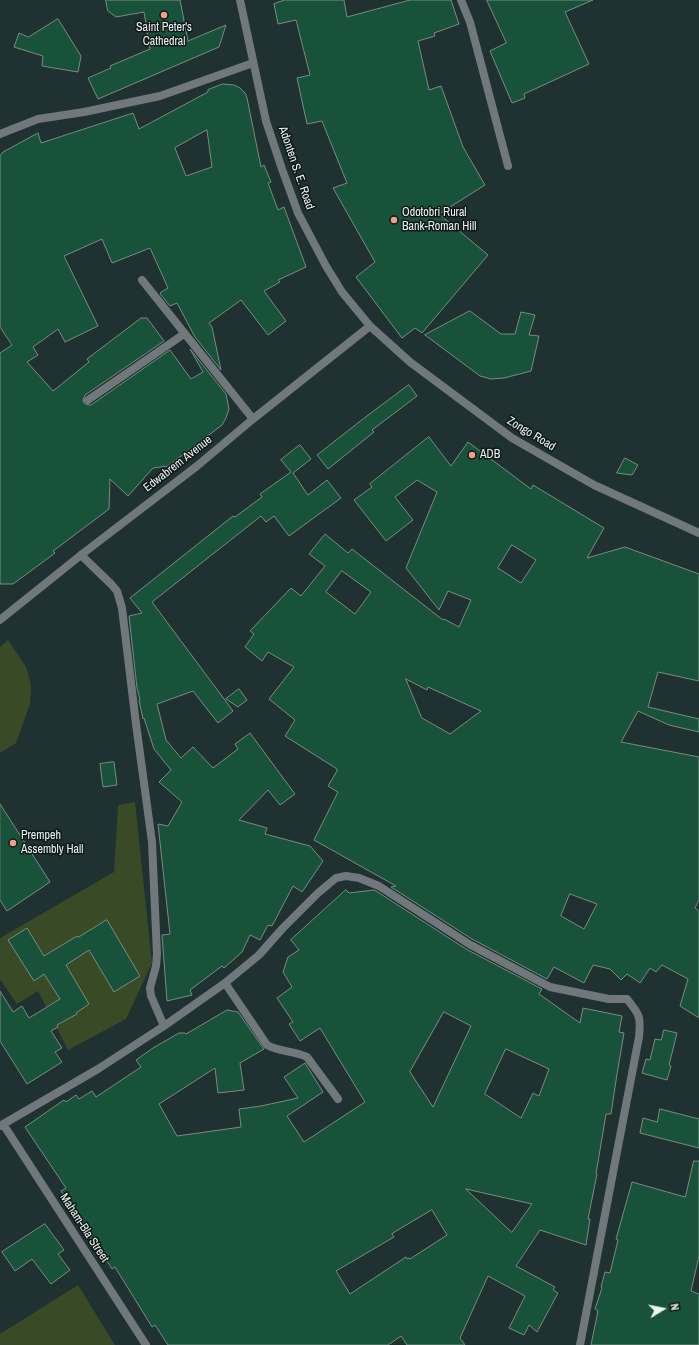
<!DOCTYPE html>
<style>
body{margin:0}
#map{position:relative;width:699px;height:1345px;overflow:hidden;background:#1f3130;font-family:"Archivo Narrow",sans-serif}
canvas{display:block}
.north{position:absolute;left:643px;top:1289px;width:40px;height:40px;-webkit-text-stroke:3px #0f1717;paint-order:stroke;rotate:80deg;font-size:11px;font-weight:700;line-height:16px;text-align:center;color:#ebf6f5}
.north::after{content:'';display:block;margin:auto;width:14px;height:18px;background:#ebf6f5;clip-path:polygon(50% 0,100% 100%,50% 72%,0 100%)}
</style>
<div id="map">
<canvas width="699" height="1345"></canvas>
<div class="north">N</div>
</div>
<script>
const ctx = document.querySelector('canvas').getContext('2d');
ctx.lineJoin = 'round';
function paint(path, color) { ctx.fillStyle = color; ctx.fill(path, 'evenodd'); }
function stroke(path, color, width, dash) { ctx.strokeStyle = color; ctx.lineWidth = width; ctx.lineCap = dash ? 'butt' : 'round'; ctx.setLineDash(dash || []); ctx.stroke(path); }
function label(font, color, halo, rows, align = 'center') {
  ctx.font = font + ' "Archivo Narrow",sans-serif'; ctx.lineWidth = 3; ctx.setLineDash([]); ctx.textBaseline = 'middle'; ctx.strokeStyle = halo; ctx.fillStyle = color; for (const [text, x, y, turn = 0] of rows) {
    ctx.save(); ctx.translate(x, y); ctx.rotate((+turn || 0) * Math.PI / 180); ctx.textAlign = isNaN(turn) ? turn : align; if (halo) ctx.strokeText(text, 0, 0); ctx.fillText(text, 0, 0); ctx.restore();
  }
}
paint(new Path2D(`
 M8,640L26,667L31,685L30,704L16,743L0,753V647Z
 M135,802L152,963L126,1019L68,1050L38,991L17,1004L0,979V938L114,872L118,805Z
 M78,1285L115,1345H0V1334Z`), '#394a26');
const building = new Path2D(`
 M106,0H180L188,41L226,25L219,47L98,99L88,78L111,68L110,66L150,49L144,12L116,17L108,11Z
 M285,0H344L347,17L410,0H451L459,24L434,33L435,36L418,41L429,90L441,86L463,147L485,185L439,214L488,255L422,333L415,328L402,338L356,277L375,262L333,188L347,183L322,121L307,124L297,78L310,75L296,20L278,24L274,4Z
 M487,0H593L565,12L589,64L524,94L525,98L512,103L490,51L506,43Z
 M58,19L81,56L78,72L42,66L43,56L14,47L19,33L28,37Z
 M223,84L234,85L240,88L245,93L247,98L261,167L264,165L271,182L268,183L278,210L284,207L306,267L278,280L280,282L264,291L286,321L268,335L241,300L209,323L212,327L221,370L195,337L177,303L170,306L161,295L160,293L168,288L150,248L112,263L102,239L64,256L98,326L65,342L58,329L33,347L38,355L27,362L53,391L89,362L87,359L141,318H147L164,341L85,395L83,400L84,403L88,405H91L170,350L191,379L203,372L190,349L226,394L229,409L226,418L222,425L168,466L153,468L128,496L110,479L109,509L53,551L55,553L13,584H0V353L12,345L0,327V156L3,152L38,133L41,143L133,113L139,129L208,92V90ZM207,130L212,167L186,176L175,148Z
 M470,311L501,334H515L521,312L535,315L529,335L539,336L531,371L504,378L491,379L480,376L425,335Z
 M409,385L417,396L372,430L374,432L328,469L317,455L363,419Z
 M429,437L451,466L468,442L531,489L533,485L604,528L587,558L625,547L699,574V681L658,672L648,707L699,719V732L669,725L638,711L621,742L699,757V900L695,908L699,911V1018L680,1006L688,979L662,965L656,972L650,968L640,983L627,974L621,980L610,969L593,965L584,983L554,967L547,979L472,939L391,887L396,886L314,840L338,792L328,786L337,771V769L285,736L295,720L269,699L294,667L268,652L262,661L245,647L254,634L250,631L291,588L301,596L325,566L309,554L325,534L348,553L352,549L443,620L444,619L459,627L471,600L448,591L439,610L406,568L437,492L417,480L395,497L413,520L386,541L354,500L372,487L370,484ZM512,545L536,560L521,583L498,568ZM342,571L371,592L355,614L326,592ZM406,679L427,690L428,687L481,711L450,734L422,718ZM570,894L597,904L584,929L561,916Z
 M300,445L311,459L293,473L308,495L327,480L341,498L289,536L274,516L266,522L261,516L152,602L233,711L218,723L193,691L157,704L166,740L181,758L193,747L213,768L238,749L235,744L250,733L295,794L280,805L268,790L239,820L267,828L265,834L310,846L323,861L302,892L293,886L272,926L268,925L260,940L250,935L242,952L224,968L222,966L190,990L192,995L167,1001L162,935L170,934L158,824L168,826L182,802L159,782L171,770L154,749L144,718L143,719L139,700H140L137,688L129,616L142,613L130,598L233,516L235,517L262,497L260,494L291,472L281,460Z
 M625,458L638,465L632,475L617,473Z
 M239,689L247,700L238,707L226,699Z
 M114,762L117,785L103,787L100,764Z
 M0,804L50,882L7,911L0,900Z
 M346,890L349,893L374,890L376,891L466,949L542,989L539,994L580,1023L583,1008L622,1016L619,1032L624,1033L617,1074L611,1114H606L596,1174H597L588,1219H590L586,1245L540,1230L516,1266L555,1287L553,1290L558,1293L537,1332L529,1325L524,1335L509,1328L525,1296L488,1276L460,1338L465,1345H407L401,1336L388,1345H168L155,1325L152,1327L115,1267L112,1269L98,1246L96,1247L61,1191L66,1188L25,1127L64,1100L66,1102L76,1095L79,1099L92,1091L96,1097L141,1067L136,1060L153,1048L179,1033H185L186,1034L227,1010L238,1012L264,1049L240,1063L244,1090L218,1093L215,1068L159,1104L177,1136L241,1127L239,1109L261,1106L298,1098L284,1077L305,1063L323,1092L287,1116L304,1142L365,1102L320,1028L300,1041L289,1024L293,1022L277,998L292,987L283,972L288,957L299,950L291,940ZM444,1012L471,1026L433,1107L410,1072ZM506,1049L549,1069L539,1096L533,1093L521,1118L485,1094ZM466,1189L532,1204L512,1232ZM432,1210L447,1235L410,1259L409,1258L407,1259L406,1257L350,1294L336,1271L394,1237L392,1234Z
 M107,920L140,976L114,992L89,950L66,965L89,1004L76,1013L77,1014L57,1025L58,1027L51,1031L62,1048L55,1052L62,1062L27,1084L0,1041V991L13,1012L22,1006L29,1018L60,999L44,974L34,981L8,940L27,928L44,956L77,936L78,937Z
 M664,1030L677,1033L669,1065L671,1066L667,1080L642,1073L646,1059L650,1060L655,1039L661,1040Z
 M660,1109L699,1119V1148L640,1133L643,1118L657,1122Z
 M694,1161H699V1256L691,1291L699,1294V1345H591L598,1311L595,1309L602,1288L601,1287L605,1272L610,1273L618,1240L616,1239L632,1182L685,1197Z
 M45,1224L64,1250L58,1254L70,1270L51,1284L32,1259L15,1271L2,1252Z`);
paint(building, '#18523a');
stroke(building, '#7b8b83', 1);
stroke(new Path2D(`
 M461,0L470,22L508,166
 M0,134L38,119L84,112L160,96L253,63
 M142,280L253,419
 M88,400L184,334
 M81,555L111,584L117,591L122,608L136,724L152,842L157,954L156,966L150,988L151,996L164,1026
 M225,983L267,1045C280,1052 295,1051 307,1057L338,1099
 M3,1124L146,1345
 M0,1126L98,1069L164,1026L225,983L259,955L282,929L318,893L336,878L346,876L359,878L379,886L469,944L550,987L609,999H627C640,1015 641,1017 639,1037L580,1345`), '#71787c', 8);
stroke(new Path2D(`
 M240,0L266,121L282,169L298,213L326,266L342,292L370,326L410,362L512,438L594,485L699,533
 M0,620L81,555L197,466L253,419L370,326`), '#71787c', 8);
for (const [x, y, r, color] of [
 [164,15,4,"#f49d8d"],
 [394,220,4,"#f49d8d"],
 [472,455,4,"#f49d8d"],
 [13,843,4,"#f49d8d"]
]) { const dot = new Path2D(); dot.arc(x, y, r, 0, 2 * Math.PI); ctx.fillStyle = color; ctx.fill(dot); stroke(dot, '#0f1717', 1.5); }
label('12px', '#ebf6f5', '#0f1717', [
 ["Saint Peter's",164,28,"center"],
 ["Cathedral",164,42,"center"],
 ["Odotobri Rural",402,213],
 ["Bank-Roman Hill",402,227],
 ["ADB",480,455],
 ["Prempeh",21,836],
 ["Assembly Hall",21,850]
], 'left');
label('12px', '#ebf6f5', '#0f1717', [
 ["Adonten S. E. Road",296,168,71],
 ["Zongo Road",531,434,31],
 ["Edwabrem Avenue",178,464,-38],
 ["Maham-Bla Street",84,1228,57]
]);
</script>
